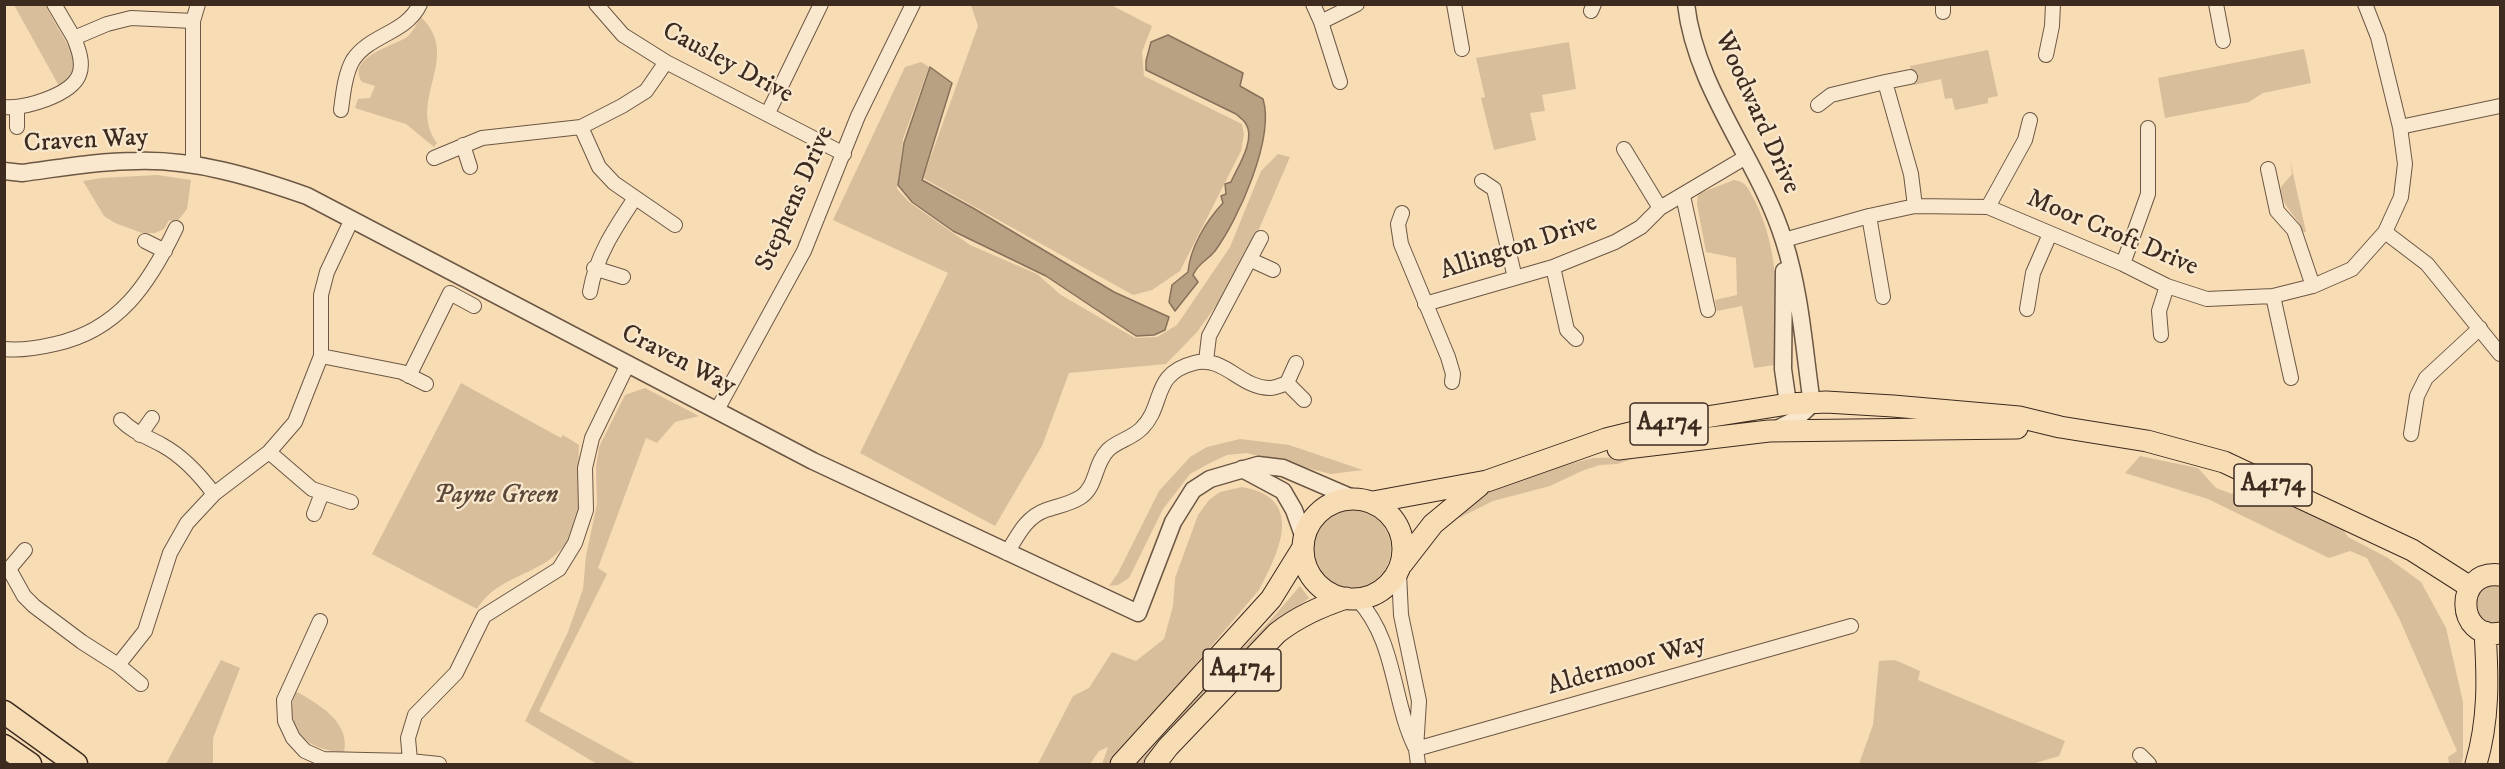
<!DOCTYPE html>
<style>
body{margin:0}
#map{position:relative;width:2505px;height:769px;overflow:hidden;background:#f8dcb4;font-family:"IM FELL DW Pica",serif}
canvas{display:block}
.frame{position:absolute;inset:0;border:6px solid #3d2b20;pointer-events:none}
</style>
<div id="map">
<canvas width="2505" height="769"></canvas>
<div class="frame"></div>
</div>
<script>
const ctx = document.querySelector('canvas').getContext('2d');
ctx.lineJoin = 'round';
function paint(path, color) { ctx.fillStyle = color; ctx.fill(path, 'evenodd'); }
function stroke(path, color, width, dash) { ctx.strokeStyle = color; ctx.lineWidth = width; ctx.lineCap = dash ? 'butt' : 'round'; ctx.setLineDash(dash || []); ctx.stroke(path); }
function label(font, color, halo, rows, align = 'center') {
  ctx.font = font + ' "IM FELL DW Pica",serif'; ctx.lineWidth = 4.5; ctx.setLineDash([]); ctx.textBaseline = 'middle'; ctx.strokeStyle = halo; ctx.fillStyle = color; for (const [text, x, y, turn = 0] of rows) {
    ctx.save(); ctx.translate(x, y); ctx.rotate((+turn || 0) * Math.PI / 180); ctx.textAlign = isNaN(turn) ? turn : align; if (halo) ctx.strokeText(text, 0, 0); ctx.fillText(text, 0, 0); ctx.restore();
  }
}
paint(new Path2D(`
 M14,5H45L75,58C77,72 71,80 59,86Z
 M971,5H1111L1152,26L1142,52L1144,76L1242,124L1244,134L1241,151L1180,271L1152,290L1133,295L923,178L978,26Z
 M421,17C463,58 406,99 437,143L434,147L406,124L355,108L358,99L370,98L375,86L362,82C346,57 394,46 407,37C413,32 417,23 421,17Z
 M1569,42L1576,89L1542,95L1545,111L1530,113L1536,140L1494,150L1481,98L1485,97L1476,58Z
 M2304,49L2311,83L2263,93L2249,102L2165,118L2158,78Z
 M1988,50L1998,96L1988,98V103L1955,110L1952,98L1945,99L1941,79L1914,85L1910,66Z
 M921,62L929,67L903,139L897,189L909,202L970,245L1037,274L1061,295L1135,338L1157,337L1177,325L1230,247L1261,171L1278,154L1290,157L1241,271L1197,332L1166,364L1069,373L1042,446L995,526L860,453L948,273L833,220L905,67Z
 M2290,160L2306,232H2303C2297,214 2279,205 2281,187L2292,174Z
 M157,175L191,180L187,209L176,223L169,220L164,229L155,233H142L115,223L104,216L83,181L101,178Z
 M1734,180C1747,182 1749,190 1755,201C1781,253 1777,309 1774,365L1754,368L1742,306L1717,311L1715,300L1737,295L1736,258L1706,252L1697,204L1698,194Z
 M461,383L561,438L563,435L579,445C577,470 584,499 576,524C556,579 503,567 477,609L372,554Z
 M645,388L699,416L675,422L657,443L646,438L598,568L607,574L539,711L636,764H597L525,721L568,632L583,589L586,556L597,504L596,467L599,447L625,395Z
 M1240,439L1289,445L1363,470L1331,474L1247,453L1227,455L1208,464L1190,474L1163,509L1129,578L1118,585L1109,586L1118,573L1159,491L1190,457L1207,447Z
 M2140,456L2198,468L2216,488L2232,494L2241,484L2338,522L2348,537L2388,558L2421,582L2446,628L2463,702V757L2461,764H2449L2448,757L2457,751L2399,618L2367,558L2350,551L2329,558L2208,499L2125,473Z
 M1638,457L1617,464L1600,465L1584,470L1550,486L1493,501L1455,520L1481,495L1540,471L1593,458Z
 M1242,487C1306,498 1279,552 1259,590L1111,764H1102L1108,747L1099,751L1090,764H1038L1073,696L1089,688L1112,652L1136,661L1164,639L1173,606L1175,578L1198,515L1209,500L1220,492Z
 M1313 549a39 39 0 1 1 78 0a39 39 0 1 1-78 0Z
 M2500,582V627L2482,623L2472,598L2475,591Z
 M1300,586L1309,598L1287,614L1177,725L1145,764H1135L1192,698L1269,622Z
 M221,660L240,668L213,738V764H166Z
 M1895,660L1920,671L1918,680L2065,741L2059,756L2032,764H1859L1873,725L1879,661Z
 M295,691C317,703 351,722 344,752C307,751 284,730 295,691Z`), '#d8be9b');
const water = new Path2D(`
 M1168,35L1243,73L1240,86L1263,99C1275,138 1238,220 1215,251C1207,261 1199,262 1193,275L1198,282L1175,311L1169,302L1172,285L1188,272C1190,248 1206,221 1223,203L1221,196L1226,194L1225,184L1231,182C1237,168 1256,140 1246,124C1244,120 1239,117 1236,114L1146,70V61L1151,42Z
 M930,67L952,83L922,180L973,208L1114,292L1169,317L1165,330L1154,335L1136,336L1046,276L953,231L912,202L898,185L904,143Z`);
paint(water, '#b8a082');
stroke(water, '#87715b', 1.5);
const minor = new Path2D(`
 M54,4L74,38L107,24L131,18L193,21
 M596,4L623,35L666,62L844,154
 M1313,4L1321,22
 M1454,4L1462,49
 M1943,4V12
 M2216,4L2223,41
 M1591,11L1594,4
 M2046,55L2052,26L2053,4
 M1340,82L1321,22L1357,4
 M1885,82L1910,77
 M1818,105L1831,95L1885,82L1911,174L1915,206
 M4,107C25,109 71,95 79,75C84,63 78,48 74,38
 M17,108V127
 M341,110C343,94 345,74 353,60C370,34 406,34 420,4
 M768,113L821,4
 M581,127L599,167L614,183L675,225
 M2400,127L2500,106
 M463,145L470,167
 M1624,149L1660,208
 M434,158L482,138L581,127L622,106L646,91L666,62
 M193,165V21L198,4
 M2268,169L2277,211L2294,230L2313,286
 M1482,181L1494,189L1515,278
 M1683,196L1708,310
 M1988,207L2025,140L2030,120
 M1402,213L1398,224L1401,244L1448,357L1453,374L1452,382
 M1869,216L1883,297
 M2385,232L2427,264L2500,354
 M1784,240L1869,216L1915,206L1988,207L2123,264L2167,286L2207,299L2273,296L2313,286L2352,269L2385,232L2401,197L2405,164L2400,127L2378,37L2365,4
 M145,241L165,251
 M1251,260L1273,270
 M2123,264L2148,194V128
 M1553,267L1567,330L1576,339
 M594,268L623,277
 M590,292C596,256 615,228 635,198
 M2273,296L2291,378
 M1425,304L1553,267L1615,242L1641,227L1660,208L1746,157
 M2027,309L2033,273L2050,234
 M2161,335L2159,311L2167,286
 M4,349C22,351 38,348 55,344C119,330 149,284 176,228
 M321,356L402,372L426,384
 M1206,361L1209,336L1261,238
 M409,376L450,293L474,306
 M1287,383L1304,400
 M717,410L804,251L858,116L913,4
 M121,420C134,433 146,436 162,445C184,457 200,475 214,494
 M2411,434L2417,396L2426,378L2480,328
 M140,435L152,418
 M269,452L312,489L351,502
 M314,514L322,493
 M1007,553C1018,535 1026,517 1046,510C1058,506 1070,504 1081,497C1097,486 1094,464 1108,450C1117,441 1133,438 1142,428C1165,405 1151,374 1194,363C1224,355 1240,388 1270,388C1275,388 1282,385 1287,383L1296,363
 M4,568L9,569L25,550
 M9,569L24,596L34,606L82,642L118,665L141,684
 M1399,573L1401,615L1419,701L1416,749L1418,764
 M1358,600C1396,641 1392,700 1415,747
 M320,621L284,700L285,721L293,738L305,751L323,759L410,761
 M118,665L145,631L170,553L187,523L214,494L269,452L295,422L321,356V295L327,272L352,219
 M1416,749L1851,626
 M2140,755L2149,764
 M439,764L410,761L408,738L415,715L456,673L484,616L559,569L575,543L586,510L585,468L592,438L628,364`);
const tertiary = new Path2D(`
 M1686,4C1696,91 1759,160 1784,241C1801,294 1804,350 1812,404L1795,420L1775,430
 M4,171L22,173C60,168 98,161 136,161C194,159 253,177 307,196L813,461L1138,613L1173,522L1193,490L1210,479L1258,465L1283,468L1355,499
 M1784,271L1783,369L1788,404
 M1242,469L1283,491L1294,510L1304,538`);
const primary = new Path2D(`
 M1618,449L1769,431L2017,428
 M1303 549a50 50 0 1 1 100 0a50 50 0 1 1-100 0Z
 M1373,502L1487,481L1606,439L1675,422L1788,404L1826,402L1893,406L2019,417L2060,427L2147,441L2224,462L2412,550L2470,587
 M1402,564L1433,524L1479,486
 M2500,575C2453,569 2456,641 2500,633
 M1121,764L1271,599L1302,549
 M1155,764L1168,747L1277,633C1299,616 1320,607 1346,598
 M2476,764C2489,720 2488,678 2485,632`);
const trunk = new Path2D(`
 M4,712L76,764
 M4,746L30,764`);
stroke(minor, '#6c5745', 16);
stroke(tertiary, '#6c5745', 19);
stroke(primary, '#3d2b20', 23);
stroke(trunk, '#3d2b20', 25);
stroke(minor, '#fae8ce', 14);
stroke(tertiary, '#fae8ce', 16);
stroke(primary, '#f8dcb4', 21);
stroke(trunk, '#f8dcb4', 22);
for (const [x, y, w] of [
 [1669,424,78],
 [2273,485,78],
 [1242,670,78]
]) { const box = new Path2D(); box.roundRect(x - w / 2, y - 21, w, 42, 4.5); ctx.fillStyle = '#fae8ce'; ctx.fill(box); stroke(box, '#3d2b20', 1.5); }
label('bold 24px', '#3d2b20', null, [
 ["A4174",1669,424],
 ["A4174",2273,485],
 ["A4174",1242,670]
]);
label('26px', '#3d2b20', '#fae8ce', [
 ["Causley Drive",727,64,28],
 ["Woodward Drive",1756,113,66],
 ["Craven Way",86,142,-3],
 ["Stephens Drive",796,199,-66],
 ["Moor Croft Drive",2112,234,23],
 ["Allington Drive",1519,248,-18],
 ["Craven Way",678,361,27],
 ["Aldermoor Way",1627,666,-16]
]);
label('italic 26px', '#5c4839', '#fae8ce', [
 ["Payne Green",496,497]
]);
</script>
